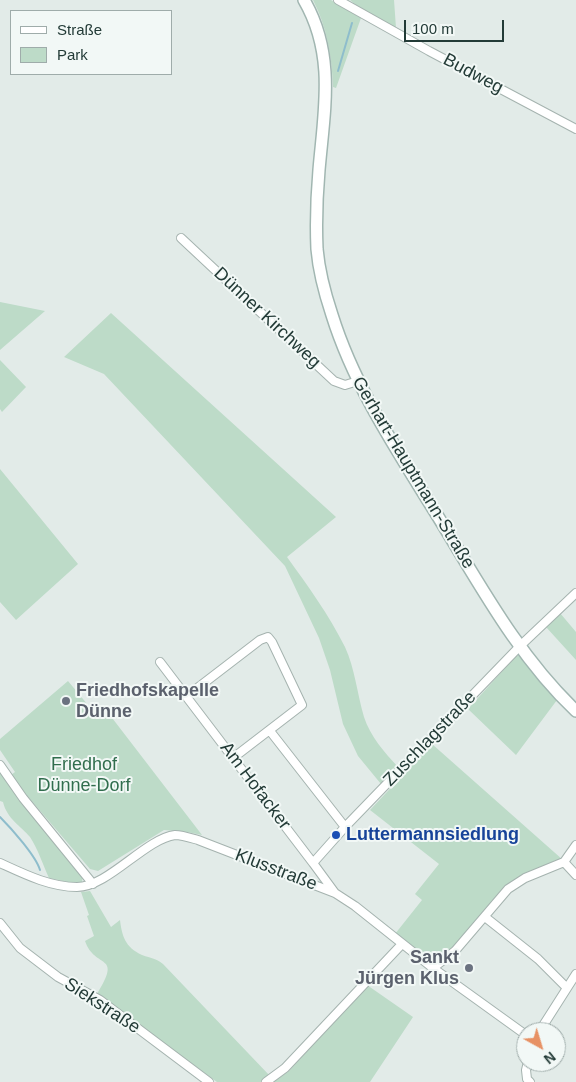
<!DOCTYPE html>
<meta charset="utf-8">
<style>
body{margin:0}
#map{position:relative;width:576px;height:1082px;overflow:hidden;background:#e2ebe8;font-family:Arial,sans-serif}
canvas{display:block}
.legend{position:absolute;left:10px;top:10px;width:162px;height:65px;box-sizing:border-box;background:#f2f8f6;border:1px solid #9facaa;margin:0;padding:6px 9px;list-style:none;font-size:15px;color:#233b37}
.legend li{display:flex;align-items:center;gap:10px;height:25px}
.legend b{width:25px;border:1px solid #9facaa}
.north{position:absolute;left:516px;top:1022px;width:50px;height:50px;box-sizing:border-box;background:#f2f8f6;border:1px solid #9facaa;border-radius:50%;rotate:141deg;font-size:14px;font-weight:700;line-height:20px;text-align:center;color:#233b37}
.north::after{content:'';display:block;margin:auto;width:18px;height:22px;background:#e79164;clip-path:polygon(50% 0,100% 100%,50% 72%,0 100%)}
.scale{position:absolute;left:404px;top:20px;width:100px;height:22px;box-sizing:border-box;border:2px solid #233b37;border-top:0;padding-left:6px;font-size:15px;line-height:18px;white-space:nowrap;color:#233b37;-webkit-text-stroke:4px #f2f8f6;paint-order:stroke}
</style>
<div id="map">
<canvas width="576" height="1082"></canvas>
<ul class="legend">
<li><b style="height:6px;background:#fff"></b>Straße</li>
<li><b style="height:14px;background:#bddbc8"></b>Park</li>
</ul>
<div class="north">N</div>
<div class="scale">100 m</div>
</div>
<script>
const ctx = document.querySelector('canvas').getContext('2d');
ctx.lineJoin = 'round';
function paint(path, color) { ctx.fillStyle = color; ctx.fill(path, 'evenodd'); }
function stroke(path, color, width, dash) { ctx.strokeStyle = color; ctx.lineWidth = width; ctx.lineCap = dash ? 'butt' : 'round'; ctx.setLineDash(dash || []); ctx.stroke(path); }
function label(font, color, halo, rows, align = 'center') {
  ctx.font = font + ' Arial,sans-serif'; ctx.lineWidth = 4; ctx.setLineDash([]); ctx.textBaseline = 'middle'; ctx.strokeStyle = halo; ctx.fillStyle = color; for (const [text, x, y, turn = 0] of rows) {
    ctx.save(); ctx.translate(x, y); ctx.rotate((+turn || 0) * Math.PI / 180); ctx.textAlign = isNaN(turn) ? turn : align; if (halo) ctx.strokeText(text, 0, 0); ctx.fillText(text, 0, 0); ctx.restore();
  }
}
paint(new Path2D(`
 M313,0H331L361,18L336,88L333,87C332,57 327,27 313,0Z
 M350,0H394L396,28L358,7Z
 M0,302L45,311L0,350Z
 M111,313L336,517L287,557C308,586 329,615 345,647C355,669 357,693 364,717C370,736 385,753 398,767L381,784L358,756L343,724L330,670L319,638L285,566L104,374L64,357Z
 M0,360L26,387L2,412L0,409Z
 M0,469L78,564L16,620L0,602Z
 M560,613L576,632V660L546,627Z
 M520,655L557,700L516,755L468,709L516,656Z
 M68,681L98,717L106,710L202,835L187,832L164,830L98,871L90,869L18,785L11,775L15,772L0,750V739Z
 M432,744L563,860L524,876L453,949L433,965L395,934L422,900L415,894L439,864L370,810Z
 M0,769L83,875L82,882L72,883L49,878C43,865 38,849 30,837C21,826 7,819 3,802L0,801Z
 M90,891L111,927L120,920C122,936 125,947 142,955C152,959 154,957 163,964L270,1076L261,1082H217L97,994C123,952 95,970 85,941L94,936L87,916L89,915L81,892Z
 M367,985L413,1017L370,1082H273L289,1071Z`), '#bddbc8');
stroke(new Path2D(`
 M338,71L352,23
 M0,817C11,828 36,856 40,870`), '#8ebdcc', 2);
const street = new Path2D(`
 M338,0L429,51L576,129
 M181,238L334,381L345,385L358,381
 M160,662L313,863
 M187,696L260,640L268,637L272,642L302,705L233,758
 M270,731L345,827
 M0,765L23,798L93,884
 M564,862L576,845
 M564,862L576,875
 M0,863C24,874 50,887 77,887C108,887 145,839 175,835C182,835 191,838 198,840L335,893L355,906L433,968L526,1035
 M335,893L313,863L345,827L520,646L576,593
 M485,917L538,959L567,988
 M0,923L20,948L58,977L100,1000L209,1082
 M433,968L455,951L508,889L525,878L564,862
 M539,1032L576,974
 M528,1062L526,1070L527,1079L530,1082
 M266,1082L285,1068L402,944`);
const secondary = new Path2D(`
 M304,0C336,55 324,111 319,170C317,193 316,226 317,249C319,272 325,294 332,315C356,392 403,459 445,528C484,592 521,659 576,711`);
stroke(street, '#a5b3af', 10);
stroke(secondary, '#a1b6b1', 14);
stroke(street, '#fff', 8);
stroke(secondary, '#fff', 11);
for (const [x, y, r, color] of [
 [66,701,5,"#6b7280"],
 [336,835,5,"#1a4fb4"],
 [469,968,5,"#6b7280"]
]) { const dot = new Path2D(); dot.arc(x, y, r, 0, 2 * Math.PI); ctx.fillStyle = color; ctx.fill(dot); stroke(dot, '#f2f8f6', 2); }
label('18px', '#233b37', '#f2f8f6', [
 ["Budweg",473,74,28],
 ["Dünner Kirchweg",267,318,43],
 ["Gerhart-Hauptmann-Straße",413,473,59],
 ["Zuschlagstraße",430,739,-46],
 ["Am Hofacker",255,786,53],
 ["Klusstraße",276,870,21],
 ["Siekstraße",102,1006,33]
]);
label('bold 18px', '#5b616d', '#f2f8f6', [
 ["Friedhofskapelle",76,691],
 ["Dünne",76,712],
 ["Sankt",459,958,"right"],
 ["Jürgen Klus",459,979,"right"]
], 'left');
label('18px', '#316e4e', '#f2f8f6', [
 ["Friedhof",84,765],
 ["Dünne-Dorf",84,786]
]);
label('bold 18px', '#164399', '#f2f8f6', [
 ["Luttermannsiedlung",346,835]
], 'left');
</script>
